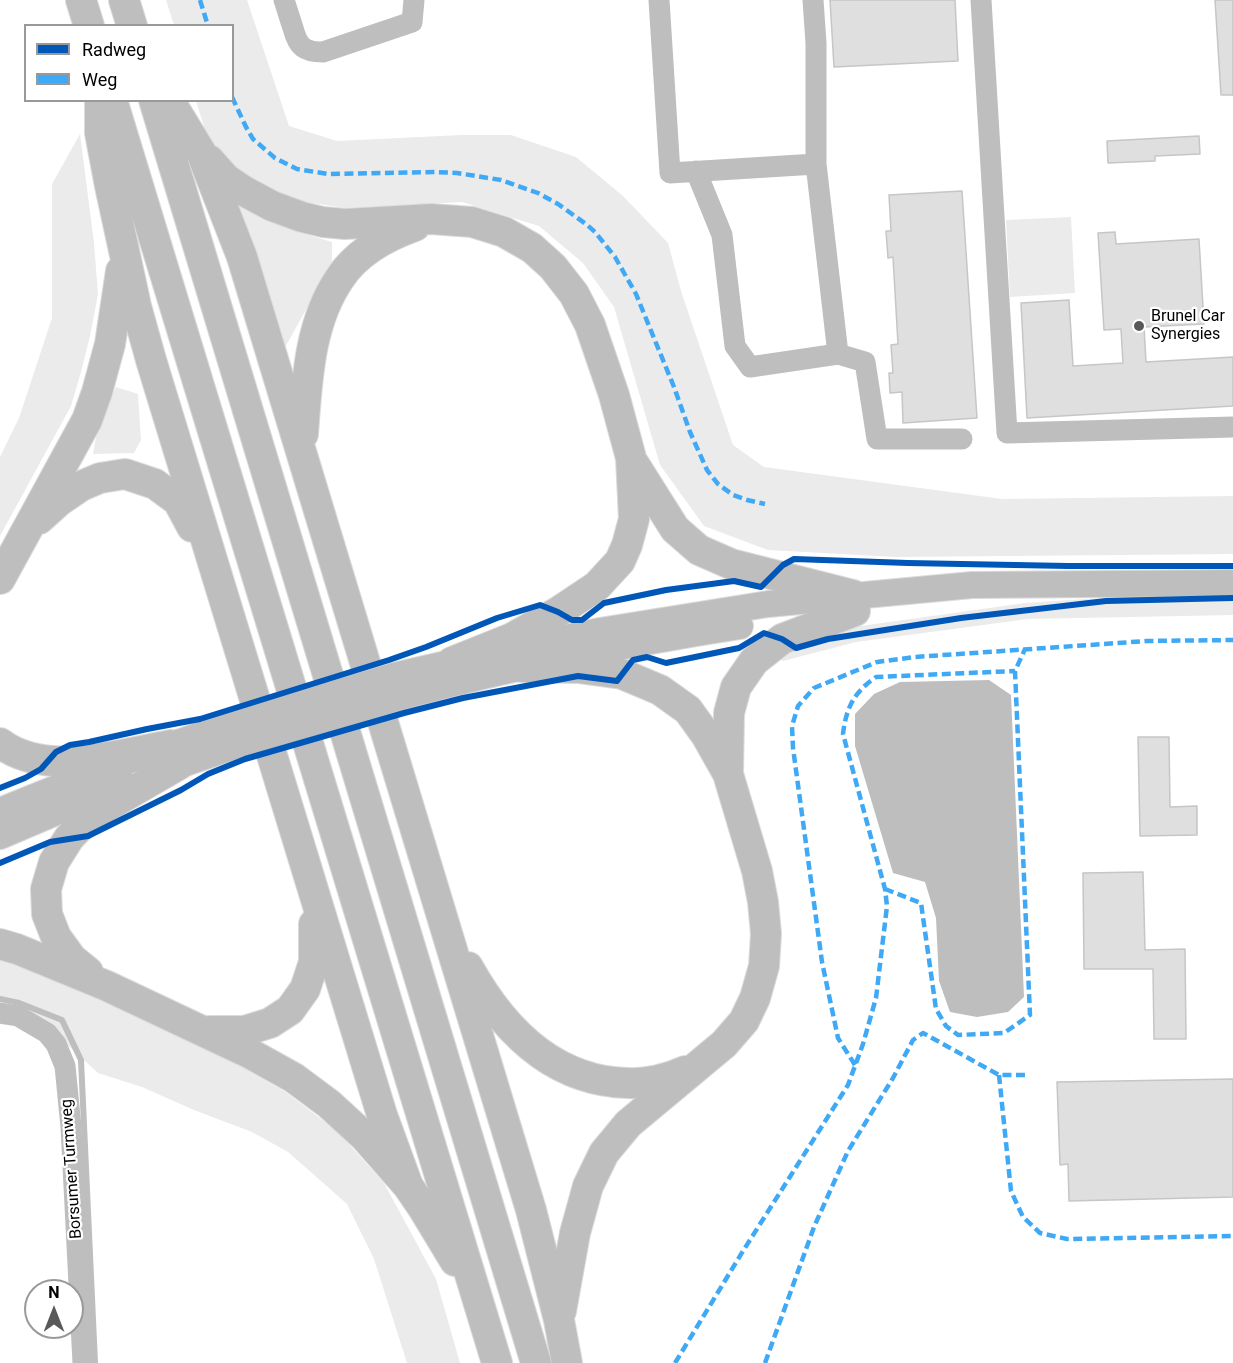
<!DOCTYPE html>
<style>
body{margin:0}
#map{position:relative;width:1233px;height:1363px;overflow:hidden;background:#fff;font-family:Roboto,sans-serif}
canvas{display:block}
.legend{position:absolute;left:24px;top:24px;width:210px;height:78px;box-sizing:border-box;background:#fff;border:2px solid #999;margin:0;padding:8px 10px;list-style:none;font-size:18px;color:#000}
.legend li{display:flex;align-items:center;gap:12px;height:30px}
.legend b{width:30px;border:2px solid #999}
.north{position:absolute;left:24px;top:1279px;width:60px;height:60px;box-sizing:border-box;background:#fff;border:2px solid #999;border-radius:50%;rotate:0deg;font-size:16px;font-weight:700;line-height:24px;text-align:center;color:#000}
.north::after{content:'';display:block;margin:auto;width:21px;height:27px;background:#595959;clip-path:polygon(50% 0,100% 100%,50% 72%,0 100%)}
</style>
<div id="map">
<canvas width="1233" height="1363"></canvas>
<ul class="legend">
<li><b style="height:8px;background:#0057b8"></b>Radweg</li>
<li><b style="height:8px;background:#3fa9f5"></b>Weg</li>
</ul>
<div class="north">N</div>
</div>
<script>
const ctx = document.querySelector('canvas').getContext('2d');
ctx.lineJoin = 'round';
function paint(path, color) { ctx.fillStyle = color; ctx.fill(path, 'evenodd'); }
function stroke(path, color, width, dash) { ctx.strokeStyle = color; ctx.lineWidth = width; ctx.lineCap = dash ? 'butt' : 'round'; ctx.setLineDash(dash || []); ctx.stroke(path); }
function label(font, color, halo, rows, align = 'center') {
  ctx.font = font + ' Roboto,sans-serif'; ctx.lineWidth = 4.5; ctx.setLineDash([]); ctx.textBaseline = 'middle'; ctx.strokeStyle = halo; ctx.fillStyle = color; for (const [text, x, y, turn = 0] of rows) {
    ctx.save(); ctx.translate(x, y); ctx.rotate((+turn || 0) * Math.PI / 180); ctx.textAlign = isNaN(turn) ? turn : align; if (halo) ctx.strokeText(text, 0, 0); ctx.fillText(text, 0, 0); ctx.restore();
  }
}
paint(new Path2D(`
 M166,0H247L289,126L337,141L462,135H511L576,157L623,196L668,243L681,291L733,445L764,467L1002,499L1233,496V554L895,557L768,550L704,526L660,465L614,307L583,263L539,226L462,202L345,208L293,200L250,182L208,139L196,101L232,100V26L174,25Z
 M80,134L94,243L98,294L90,336L81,372L71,406L0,536V457L19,418L52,318V184Z
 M230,191L298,232L332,242V263L283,351Z
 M1071,217L1075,293L1010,297L1006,220Z
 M116,387L138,394L141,440L134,453L93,454L99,420Z
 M1233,594V615L1028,619L856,642L783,661L774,655L832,630L1025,603L1147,595Z
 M0,958L62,979L203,1045L287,1093L338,1132L384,1183L436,1279L460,1363H407L374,1259L347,1204L288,1152L252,1132L194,1110L142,1087L98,1073L50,1029L19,1003L0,1000Z`), '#ebebeb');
paint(new Path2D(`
 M989,680L1011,695L1024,997L1008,1012L977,1017L950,1012L939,981L936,918L925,882L893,873L855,746V714L874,694L900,682Z`), '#bebebe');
stroke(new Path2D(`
 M0,999L19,1003L62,1020L81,1060L95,1363`), '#bebebe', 6);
const building = new Path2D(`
 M830,0H955L958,61L834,67Z
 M1215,0H1233V95H1221Z
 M1199,136L1200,154L1155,156V161L1108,163L1107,141Z
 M962,191L977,418L903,423L902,392L890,393L889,373H893L891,345L898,344L893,257L888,258L886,231H891L889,195Z
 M1115,232L1116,244L1199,239L1204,324L1144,327L1146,362L1233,357V406L1027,418L1021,303L1069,300L1073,366L1123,363L1121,329L1104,330L1098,233Z
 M1138,737H1169L1170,807L1197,806V835L1140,836Z
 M1143,872L1145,950L1185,949L1186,1039H1154L1153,969H1084L1083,873Z
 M1233,1079V1197L1069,1201L1068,1164L1060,1165L1057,1082Z`);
paint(building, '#dfdfdf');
stroke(building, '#c6c6c6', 1.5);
const major = new Path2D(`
 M394,676L516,648L600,631L768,604L972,585L1233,583
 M400,697C512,667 625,644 740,626
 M162,771L241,744
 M0,811C77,779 156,750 235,723
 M0,836L68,807L125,785`);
const highway = new Path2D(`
 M81,0L89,26
 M124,0L132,26
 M100,100V133L110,186L136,306L151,360L382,1115L408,1186
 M112,100L497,1363
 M154,100L536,1363
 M169,100L202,154L242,257L531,1210L559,1320L567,1363
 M209,160L226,179L244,191L272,206L302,217L323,222L345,224L431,219L472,222L504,232L532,248L553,267L574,294L590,325L614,395L631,458L634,519L627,545L620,561L597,586L558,612L512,638L452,662
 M303,434C307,381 309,323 340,278C357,252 387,236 415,226
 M634,464L675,529L699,550L731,564L853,595
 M39,519L59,501L81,486L100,478L125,474L155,484L178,501L192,527
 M0,579L87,420L97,392L110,344L121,271
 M522,667L578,668L622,674L660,690L688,710L706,735L728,774L757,871L763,902L766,934L764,966L755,998L744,1021L724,1044L628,1124L604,1153L588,1186L575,1233L561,1311
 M0,743C46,778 120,754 171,745
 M728,774L729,713L736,687L754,661L782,639L855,611
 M0,944L17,949L107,986L249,1053L294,1078L329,1104L365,1137L408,1186L423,1208L455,1261
 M468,967C502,1028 552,1081 627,1083C646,1084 668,1079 685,1071
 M88,972L72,959L56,937L47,914L46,889L54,862L69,838L87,819L106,807L180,764
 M210,1031H244L270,1023L290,1010L305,989L314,962V924`);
stroke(major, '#dbdbdb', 28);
stroke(highway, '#dbdbdb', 32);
stroke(new Path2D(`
 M284,0C287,9 290,19 293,28C298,47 304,52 323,52L412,22L414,0
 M659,0L670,173L816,164V43L813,0
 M981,0L1007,433L1233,427
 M696,171L722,235L735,346L750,367L838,354L816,164
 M838,354L865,362L877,439H962
 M0,1013L18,1016L47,1033L56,1044L65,1066L71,1127L83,1363`), '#bebebe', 21);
stroke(major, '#bebebe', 26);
stroke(highway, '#bebebe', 30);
const majorBridge = new Path2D(`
 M235,723L394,676
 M241,744L400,697`);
stroke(majorBridge, '#dbdbdb', 28, []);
stroke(majorBridge, '#bebebe', 26);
stroke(new Path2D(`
 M200,0L208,26
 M232,97L246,127L253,139L275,158L297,169L328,174L435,172L457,173L501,180L538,193L558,204L586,224L595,232L615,257L636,294L674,387L690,432L707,470L718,484L733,495L747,500L765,504
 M885,889L921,903L936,1009L946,1026L958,1035L1004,1033L1030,1015L1015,671L1025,649
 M855,1065L838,1038L822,962L793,748L792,726L798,706L814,688L877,662L915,657L1147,641L1233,640
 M999,1075L1011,1191L1023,1217L1040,1233L1067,1239L1233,1236
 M675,1363L743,1251L848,1085L863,1044L876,998L887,906L885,889L843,734C846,708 854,692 876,677L1015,671
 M765,1363L814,1227L848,1151L893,1078L913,1040L923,1033L999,1075H1029`), '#3fa9f5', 4.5, [9, 4.5]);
stroke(new Path2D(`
 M0,788L25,778L41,769L56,752L70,745L89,742L147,729L200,719L389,660L426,647L497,618L540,605L558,612L572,620H582L604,603L666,590L734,581L761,587L783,565L794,559L908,563L1068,566H1233
 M0,863L50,842L88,836L181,790L208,774L245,759L404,713L463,698L578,676L617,681L633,660L647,657L666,663L739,648L764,633L782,639L796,648L828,639L961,618L1106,601L1233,598`), '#0057b8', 6);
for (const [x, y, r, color] of [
 [1139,326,6,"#595959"]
]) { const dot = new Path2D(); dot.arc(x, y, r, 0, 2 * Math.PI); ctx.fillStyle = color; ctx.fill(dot); stroke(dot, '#fff', 2); }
label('16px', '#000', '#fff', [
 ["Brunel Car",1151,317],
 ["Synergies",1151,335]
], 'left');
label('16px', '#000', '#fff', [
 ["Borsumer Turmweg",72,1169,-94]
]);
</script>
